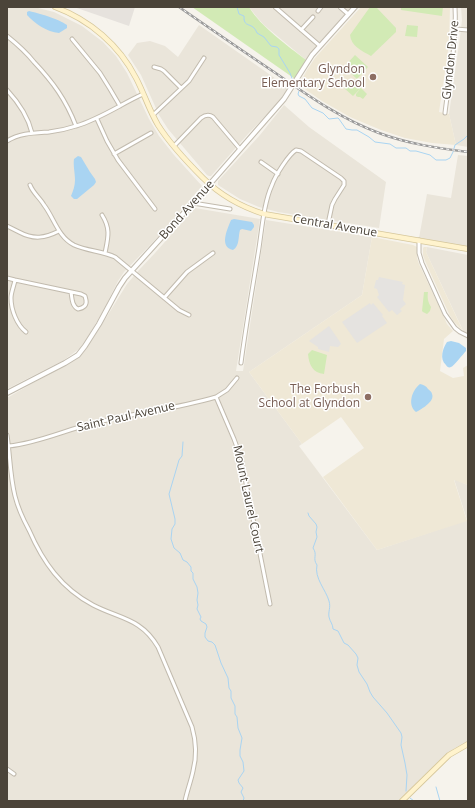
<!DOCTYPE html>
<style>
body{margin:0}
#map{position:relative;width:475px;height:808px;overflow:hidden;background:#f6f3ec;font-family:"Open Sans",sans-serif}
canvas{display:block}
.frame{position:absolute;inset:0;border:8px solid #4b4439;pointer-events:none}
</style>
<div id="map">
<canvas width="475" height="808"></canvas>
<div class="frame"></div>
</div>
<script>
const ctx = document.querySelector('canvas').getContext('2d');
ctx.lineJoin = 'round';
function paint(path, color) { ctx.fillStyle = color; ctx.fill(path, 'evenodd'); }
function stroke(path, color, width, dash) { ctx.strokeStyle = color; ctx.lineWidth = width; ctx.lineCap = dash ? 'butt' : 'round'; ctx.setLineDash(dash || []); ctx.stroke(path); }
function label(font, color, halo, rows, align = 'center') {
  ctx.font = font + ' "Open Sans",sans-serif'; ctx.lineWidth = 3; ctx.setLineDash([]); ctx.textBaseline = 'middle'; ctx.strokeStyle = halo; ctx.fillStyle = color; for (const [text, x, y, turn = 0] of rows) {
    ctx.save(); ctx.translate(x, y); ctx.rotate((+turn || 0) * Math.PI / 180); ctx.textAlign = isNaN(turn) ? turn : align; if (halo) ctx.strokeText(text, 0, 0); ctx.fillText(text, 0, 0); ctx.restore();
  }
}
paint(new Path2D(`
 M7,7H34L54,12L82,26L103,42L116,56L127,73L149,119L159,136L174,155L202,186L154,241L124,272L118,281L105,307L88,337L79,349L64,360L7,389Z
 M249,7H351L306,60L264,25L256,16Z
 M461,7H468V147L456,145L449,114L460,37L462,20Z
 M199,25L289,88L275,106L248,134L211,176H209L207,175L168,129L159,115L141,75L128,55L137,43L150,41L165,46L178,57Z
 M284,105L309,127L386,182L379,228L278,212L259,207L240,199L218,185V181L260,135Z
 M458,155L468,156V247L419,238L427,194L451,198Z
 M195,208L260,219L236,371H243L266,220L372,237L362,295L249,372L302,444L299,446L377,550L467,520L454,479L468,485V741L455,748L443,757L398,801H7V398L31,384L66,365L76,359L83,353L101,326L127,284L139,270L155,253Z
 M427,247L468,255V341L426,252Z`), '#eae5da');
paint(new Path2D(`
 M74,7H135L129,26Z`), '#e6e2dd');
paint(new Path2D(`
 M361,7H450L449,44L439,112L449,114L456,145L432,143L405,138L381,130L350,117L322,101L299,85L307,70L315,58Z
 M372,237L413,245L417,247V258L419,264L443,315L447,324L453,331L444,339L440,371L453,378L464,376L463,368L468,365V485L454,480L467,521L377,550L323,477L364,448L341,417L302,444L249,372L362,295Z
 M424,247H427L426,252L463,331L454,322L449,314L425,261L423,255V248Z`), '#efe8d6');
paint(new Path2D(`
 M192,7H249C261,27 288,46 306,60L295,79Z
 M370,7H376L396,28V32L371,56C362,51 351,46 350,35Z
 M401,7H443L442,16L401,10Z
 M407,25L418,26L417,37L405,36Z
 M355,55L368,67L357,79L344,67Z
 M351,80L361,88L353,96L344,88Z
 M361,88L367,94L363,99L360,97H358L356,96V94Z
 M424,292H428C427,298 428,302 431,307L430,311L427,314L423,312L422,311Z
 M312,350L327,355L324,374C313,373 309,365 308,354Z`), '#d2eab5');
paint(new Path2D(`
 M379,277L403,282L402,284L405,285L403,300L406,304L400,309L402,311L397,315L392,310L389,312L377,297L379,295L377,289L374,288L376,280H378Z
 M370,303L371,305L373,303L383,315L382,316L387,323L357,343L342,322Z
 M329,326L340,342L341,344L338,347L330,346L329,352L318,349V347L309,341Z`), '#e5e3e0');
paint(new Path2D(`
 M29,11C38,13 59,19 67,25V28L59,33C47,32 34,23 27,15V12Z
 M78,156L81,157L90,172L95,179L96,182L94,185L77,199H74L71,196C73,191 75,186 75,180C75,173 73,165 74,159Z
 M234,219L252,222L254,225V227L251,231L242,229L240,230C238,236 240,246 233,250C219,247 227,230 231,220Z
 M451,341L459,343L466,348V351C463,354 454,366 451,367C449,368 447,367 446,365C439,359 443,348 447,342Z
 M420,384C424,385 426,386 428,389C430,391 432,392 432,394C435,401 423,408 418,411L416,412C407,405 412,390 420,384Z`), '#a9d4f2');
stroke(new Path2D(`
 M237,7L239,14L244,16C243,29 253,21 257,33L264,37L271,46L277,47L279,49V55L290,73L293,81
 M299,91L298,94L299,96L305,99L312,108L323,113L329,119L338,118L339,119L346,129L352,130H357L369,137L375,142L390,144L396,148H406L410,151H416L430,155L436,160H446L450,158L453,152L455,145L464,139L468,135
 M183,442L182,456L179,460L169,494L175,519V524L172,529L171,539L174,548L180,553L183,560L187,562L191,567V571L193,573V579L197,587L198,593L197,600L198,605L197,609L201,617L200,619L201,621L206,624L207,627L205,633V637L208,641L212,642L215,645L221,663L228,678L229,688L231,691V698L235,706V714L237,717L238,728L242,738L240,750V756L243,762L244,771L238,780L239,783L243,788L241,792L244,798L243,801
 M308,513L309,516L316,524L317,527L316,532L317,537L313,548C318,555 312,558 317,565C314,578 326,590 329,601C331,608 328,611 329,617C330,622 333,624 333,629L338,631L344,643L348,645L356,654L358,658L357,665L359,672L367,684L370,692L373,697L387,713L401,733L402,737L401,745L405,763L407,775L406,791
 M436,787L440,801
 M410,798L414,801`), '#a9d4f2', 1);
const minor = new Path2D(`
 M275,7L320,46
 M340,7L348,14
 M318,11L321,7
 M456,29L468,30
 M301,30L313,17
 M7,36C17,44 26,52 34,62C53,82 66,100 76,126
 M72,39L100,73L110,89L120,106
 M154,67L161,69L164,71L181,88
 M7,90C19,103 28,116 32,133
 M445,113C449,78 457,42 455,7
 M153,115L189,81L204,58
 M97,119L107,141L118,160L155,209
 M7,141C20,133 34,133 49,132C58,131 67,129 76,126C100,119 121,104 143,94
 M174,146L201,118C205,115 209,114 213,117L240,149
 M114,154L151,133
 M261,162L278,174
 M30,185C33,193 40,198 44,205C54,218 58,237 74,245C87,251 102,251 115,257L179,310L189,315
 M193,203L230,209
 M102,215C111,229 108,238 105,253
 M7,226C11,228 15,230 19,232C34,240 45,238 59,231
 M419,240V253L422,263L445,314L455,328L460,332L468,336
 M7,278L15,280L81,294L85,296L86,300C87,305 84,308 78,309C72,306 72,299 71,292
 M15,280C14,286 11,292 11,298C11,310 17,325 26,332
 M164,298L187,272L213,253
 M241,363C246,324 253,286 259,248C262,228 264,202 272,185C275,176 289,154 296,150L301,151L341,178L344,181V185L335,199L332,205L328,224
 M216,397L234,439L241,458L270,604
 M7,435C10,455 10,476 15,496C18,508 23,519 29,530C43,562 61,588 93,605C120,619 141,618 158,647L192,727C196,741 197,756 193,771C191,781 187,791 185,801
 M9,446C38,443 65,430 94,423C134,413 176,409 216,397L227,390L237,378
 M7,769L14,774`);
const tertiary = new Path2D(`
 M7,393L65,363L78,355L85,346L99,324L119,287L125,278L209,185L284,99L312,55L355,7`);
const secondary = new Path2D(`
 M55,7C90,20 119,45 136,78C144,93 149,110 158,125C170,144 187,162 203,178C220,195 242,207 264,214L468,249
 M402,801L449,755L468,744`);
stroke(minor, '#c2bbae', 5);
stroke(tertiary, '#c2bbae', 6);
stroke(secondary, '#d6c79b', 6);
stroke(minor, '#fff', 3);
stroke(tertiary, '#fff', 4);
stroke(secondary, '#fff3cd', 4.5);
const rail = new Path2D(`
 M179,7C211,29 244,52 277,74C309,96 341,119 379,133C408,144 438,148 468,152`);
stroke(rail, '#9a9a9a', 2.5);
stroke(rail, '#fff', 1, [3]);
for (const [x, y, r, color] of [
 [373,77,4,"#8d6e63"],
 [368,397,4,"#8d6e63"]
]) { const dot = new Path2D(); dot.arc(x, y, r, 0, 2 * Math.PI); ctx.fillStyle = color; ctx.fill(dot); stroke(dot, '#fff', 1.5); }
label('12px', '#4b4439', '#fff', [
 ["Glyndon Drive",451,60,-84],
 ["Bond Avenue",187,210,-48],
 ["Central Avenue",335,226,10],
 ["Saint Paul Avenue",126,417,-13],
 ["Mount Laurel Court",248,499,78]
]);
label('12px', '#785e54', '#fff', [
 ["Glyndon",365,70],
 ["Elementary School",365,84],
 ["The Forbush",360,390],
 ["School at Glyndon",360,404]
], 'right');
</script>
